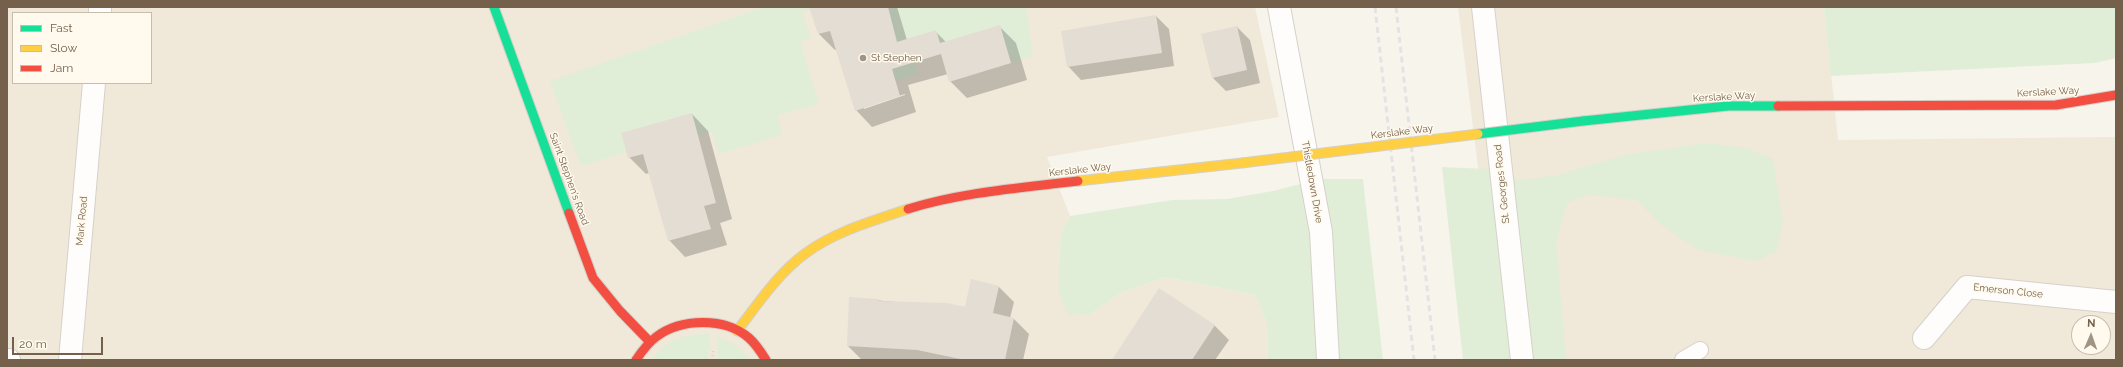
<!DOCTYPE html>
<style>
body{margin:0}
#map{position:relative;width:2123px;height:367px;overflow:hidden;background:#f7f4ec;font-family:Raleway,sans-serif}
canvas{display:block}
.frame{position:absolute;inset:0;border:8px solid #75604c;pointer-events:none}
.legend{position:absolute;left:12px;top:12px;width:140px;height:72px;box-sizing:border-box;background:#fffaed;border:1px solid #c8bcad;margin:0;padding:5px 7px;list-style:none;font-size:12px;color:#75604c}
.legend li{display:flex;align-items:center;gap:8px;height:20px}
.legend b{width:20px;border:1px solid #c8bcad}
.north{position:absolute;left:2071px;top:315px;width:40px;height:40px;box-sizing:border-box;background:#fffaed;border:1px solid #c8bcad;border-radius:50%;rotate:2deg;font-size:11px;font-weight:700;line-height:16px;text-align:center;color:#75604c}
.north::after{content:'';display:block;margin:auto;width:14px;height:18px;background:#a29484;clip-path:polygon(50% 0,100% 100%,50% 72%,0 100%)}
.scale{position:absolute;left:12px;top:337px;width:91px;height:18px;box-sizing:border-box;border:2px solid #75604c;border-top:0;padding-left:5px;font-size:12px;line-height:14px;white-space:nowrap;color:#75604c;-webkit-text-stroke:3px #fffaed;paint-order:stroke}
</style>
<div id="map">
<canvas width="2123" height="367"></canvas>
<div class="frame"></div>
<ul class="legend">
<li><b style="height:5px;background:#16e098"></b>Fast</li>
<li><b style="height:5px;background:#ffcf43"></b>Slow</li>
<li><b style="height:5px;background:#f24e42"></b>Jam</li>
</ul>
<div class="north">N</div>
<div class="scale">20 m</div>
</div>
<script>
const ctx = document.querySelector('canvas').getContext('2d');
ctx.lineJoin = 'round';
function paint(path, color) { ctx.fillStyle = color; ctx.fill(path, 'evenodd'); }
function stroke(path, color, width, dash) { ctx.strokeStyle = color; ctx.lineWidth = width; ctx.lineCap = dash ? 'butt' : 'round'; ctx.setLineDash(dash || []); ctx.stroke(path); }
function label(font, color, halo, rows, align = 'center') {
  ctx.font = font + ' Raleway,sans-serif'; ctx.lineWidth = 3; ctx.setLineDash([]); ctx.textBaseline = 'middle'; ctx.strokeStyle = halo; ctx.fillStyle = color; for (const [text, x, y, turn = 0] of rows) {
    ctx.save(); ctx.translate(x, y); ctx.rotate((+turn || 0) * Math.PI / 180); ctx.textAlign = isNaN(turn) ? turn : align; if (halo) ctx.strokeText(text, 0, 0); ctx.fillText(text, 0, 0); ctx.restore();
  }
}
paint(new Path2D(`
 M7,7H1255L1279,117L1047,157L1070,216L1061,232L1059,265V293L1089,315L1121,293L1165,277L1255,295L1267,323L1268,360H7ZM13,13H151V83H13Z
 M1458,7H1824L1838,140L2116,137V360H1502ZM2079,323H2103V347H2079Z`), '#f0e8d9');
paint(new Path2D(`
 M765,7H816L802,13L811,38L800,42L819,104L778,115L782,135L719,154L712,132L698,135L692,113L627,152L581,166L550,81Z
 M887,7H1026L1033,56L1011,63L1000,25L940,43L935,30L923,34L930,58L915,63L917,75L896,81L876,18Z
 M1824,7H2116V58L2095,63L1831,76Z
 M1705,143L1746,148L1773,159L1783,223L1776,252L1756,261L1698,250L1660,224L1637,200L1589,195L1567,203L1556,242L1566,357L1565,360H1463L1442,167L1488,169L1521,180L1558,175L1624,155Z
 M1320,179H1363L1383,360H1268L1267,323L1255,295L1165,277L1121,293L1089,315L1068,314L1059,293V265L1061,232L1070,216L1172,200L1227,199L1273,191Z
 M710,334L708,360H653C664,339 688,333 710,334Z
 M718,337L736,345L750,360H717Z`), '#e1eed7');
paint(new Path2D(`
 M819,7H897L907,40L935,31L946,42L999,26L1016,43L1027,80L967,98L950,81L948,74L908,85L916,112L872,127L856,110L837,50H835L819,34L811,10ZM905,94V95L864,109V107Z
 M1156,16L1169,29L1174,66L1081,80L1068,66Z
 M1237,27L1250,40L1260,83L1226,91L1213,78Z
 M692,114L708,131L732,219L720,223L727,245L685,257L669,240L649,173L646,174L629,157Z
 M999,287L1014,302L1010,318L1014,319L1029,334L1023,360H862L848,346L850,298L965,308Z
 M1214,325L1229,340L1215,360H1113Z`), '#0003');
paint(new Path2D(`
 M809,7H888L897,42L936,30L940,43L1000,25L1011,63L949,82L941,54L892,69L900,96L855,111L830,31L818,34Z
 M1156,15L1162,53L1067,67L1061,31Z
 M1237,26L1247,70L1212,78L1201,34Z
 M692,113L716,203L704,206L711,229L668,241L643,154L628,158L621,133Z
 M971,279L999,286L993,313L1014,318L1005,360H965L917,350L847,346L849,297L878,299V301L947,303L965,307Z
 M1159,288L1215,325L1192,360H1112Z`), '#e4ddd3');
const lane = new Path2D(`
 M1683,360L1700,350`);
const street = new Path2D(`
 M1279,7L1321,232L1328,360
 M1483,7L1522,360
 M100,13V7
 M1924,338L1967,287L2116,302
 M7,360H9
 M70,360L94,83`);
const fast = new Path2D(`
 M494,7L569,213
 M1583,121L1728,106H1778`);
const slow = new Path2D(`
 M1078,181L1242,163
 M737,331C758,304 778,273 806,253C836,231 873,221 908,209`);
const jam = new Path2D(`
 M1778,106L2056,105L2116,95
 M908,209C963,192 1021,188 1078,181
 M569,213L593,278L620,311L650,342
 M636,360C642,351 648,343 656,337C681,318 725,317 749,338C756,344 761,352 766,360`);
stroke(lane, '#d6d1ca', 18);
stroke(street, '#d6d1ca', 24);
stroke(fast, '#d5d0c7', 11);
stroke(slow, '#d5d0c7', 11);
stroke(jam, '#d5d0c7', 11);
stroke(new Path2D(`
 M712,360L713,351`), '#d8d2cc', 2.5, [1, 3]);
stroke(lane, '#fefdfc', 16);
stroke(street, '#fefdfc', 22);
stroke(fast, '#16e098', 9);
stroke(slow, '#ffcf43', 9);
stroke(jam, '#f24e42', 9);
stroke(new Path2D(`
 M1375,7L1414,360
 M1396,7L1435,360`), '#e5e2e5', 3, [6, 4]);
const fastBridge = new Path2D(`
 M1478,134L1583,121`);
const slowBridge = new Path2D(`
 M1242,163L1478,134`);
stroke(fastBridge, '#d5d0c7', 11, []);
stroke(slowBridge, '#d5d0c7', 11, []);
stroke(fastBridge, '#16e098', 9);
stroke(slowBridge, '#ffcf43', 9);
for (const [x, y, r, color] of [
 [863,58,4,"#a29484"]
]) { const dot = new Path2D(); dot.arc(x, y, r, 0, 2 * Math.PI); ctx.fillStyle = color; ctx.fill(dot); stroke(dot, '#fffaed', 1.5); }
label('10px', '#75604c', '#fffaed', [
 ["St Stephen",871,58]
], 'left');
label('10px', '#75604c', '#fffaed', [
 ["Kerslake Way",2048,92,-3],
 ["Kerslake Way",1724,97,-3],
 ["Kerslake Way",1402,132,-7],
 ["Kerslake Way",1080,170,-6],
 ["Saint Stephen's Road",569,179,70],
 ["Thistledown Drive",1312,182,80],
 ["St. Georges Road",1502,184,-96],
 ["Mark Road",82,221,-85],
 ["Emerson Close",2008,291,6]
]);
</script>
